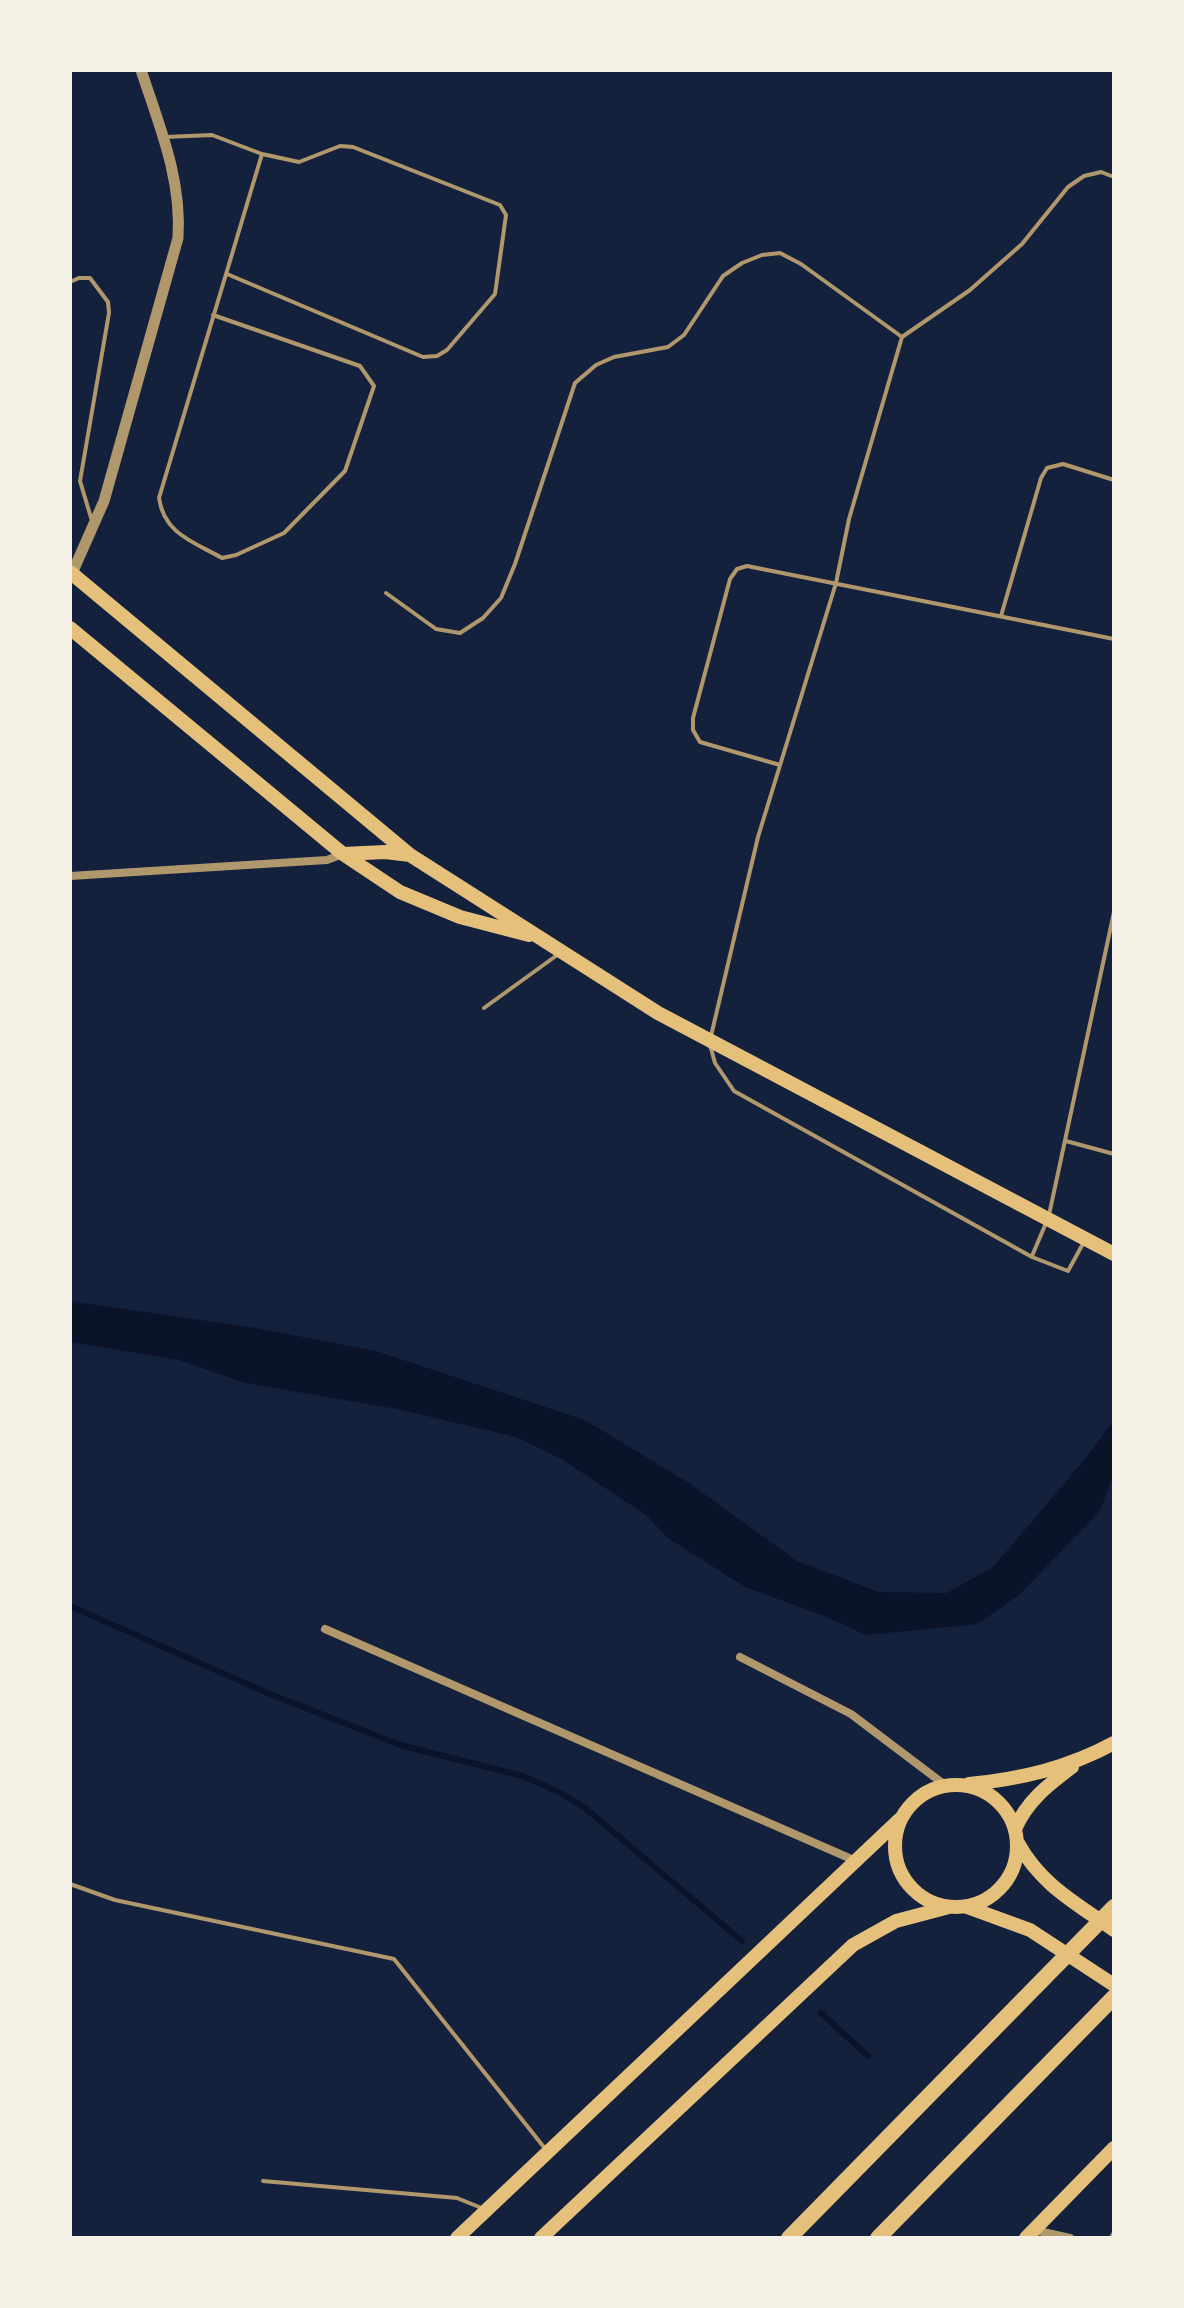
<!DOCTYPE html>
<style>
body{margin:0}
#map{position:relative;width:1184px;height:2308px;overflow:hidden;background:#14213d;font-family:"Zilla Slab",serif}
canvas{display:block}
.frame{position:absolute;inset:0;border:72px solid #f6f1e7;pointer-events:none}
</style>
<div id="map">
<canvas width="1184" height="2308"></canvas>
<div class="frame"></div>
</div>
<script>
const ctx = document.querySelector('canvas').getContext('2d');
ctx.lineJoin = 'round';
function paint(path, color) { ctx.fillStyle = color; ctx.fill(path, 'evenodd'); }
function stroke(path, color, width, dash) { ctx.strokeStyle = color; ctx.lineWidth = width; ctx.lineCap = dash ? 'butt' : 'round'; ctx.setLineDash(dash || []); ctx.stroke(path); }
paint(new Path2D(`
 M70,1301L256,1328L376,1351L585,1420L689,1483L797,1561L879,1592L947,1593L994,1566L1086,1458L1114,1420V1473L1100,1511L1020,1594L978,1624L866,1635L824,1616L745,1587L668,1538L646,1515L563,1460L516,1437L397,1409L245,1383L179,1360L70,1342Z`), '#0b132b');
stroke(new Path2D(`
 M70,1606L270,1694L400,1745L523,1776L561,1793L585,1808L742,1941
 M821,2013L868,2056`), '#0b132b', 6);
stroke(new Path2D(`
 M165,137L212,135L262,154L299,162L340,146L353,147L500,205L506,215L495,294L447,350L437,356L423,357L227,274
 M70,282L79,278H90L108,302L109,313L80,481L92,521
 M213,315L360,366L374,386L345,471L284,533L236,555L222,558C194,542 164,534 159,498C193,383 228,269 262,154
 M386,593L436,629L460,633L483,618L501,598L515,564L575,383L596,365L614,357L668,347L684,335L723,276L742,263L762,255L780,253L801,264L902,337
 M1001,616L1041,478L1047,468L1063,464L1114,480
 M780,765L700,742L693,730V718L730,579L737,569L747,566L1114,639
 M484,1008L560,953
 M711,1036L758,837L836,583L849,519L902,337L970,290L1022,244L1068,187L1084,176L1101,172L1114,177
 M710,1045L715,1063L734,1091L1032,1257L1068,1271L1085,1240
 M1066,1141L1114,1154
 M1049,1215L1114,912
 M1032,1256L1046,1223
 M70,1884L115,1900L394,1959L547,2151
 M263,2181L457,2198L484,2209`), '#b1986c', 4);
stroke(new Path2D(`
 M70,876L327,860L343,854
 M325,1629L856,1861
 M740,1657L851,1714L945,1785
 M1034,2230L1070,2238
 M1113,2238L1114,2236`), '#b1986c', 8);
stroke(new Path2D(`
 M70,578L104,501L178,238C182,179 159,125 141,70`), '#b1986c', 11);
stroke(new Path2D(`
 M70,572L410,855L658,1013L1114,1254
 M70,628L343,854L400,892L460,917L529,935
 M343,854L385,852L410,855
 M969,1784C1021,1779 1068,1768 1114,1743
 M895 1846a61 61 0 1 1 122 0a61 61 0 1 1-122 0Z
 M1015,1829C1027,1801 1048,1785 1072,1767
 M1018,1843C1041,1885 1076,1903 1114,1930
 M967,1907L1030,1930L1114,1985
 M457,2238L900,1819
 M541,2238L853,1945L896,1921L949,1907
 M1026,2238L1114,2148`), '#e5c07b', 14);
stroke(new Path2D(`
 M789,2238L1114,1907
 M878,2238L1114,1997`), '#e5c07b', 16);
</script>
